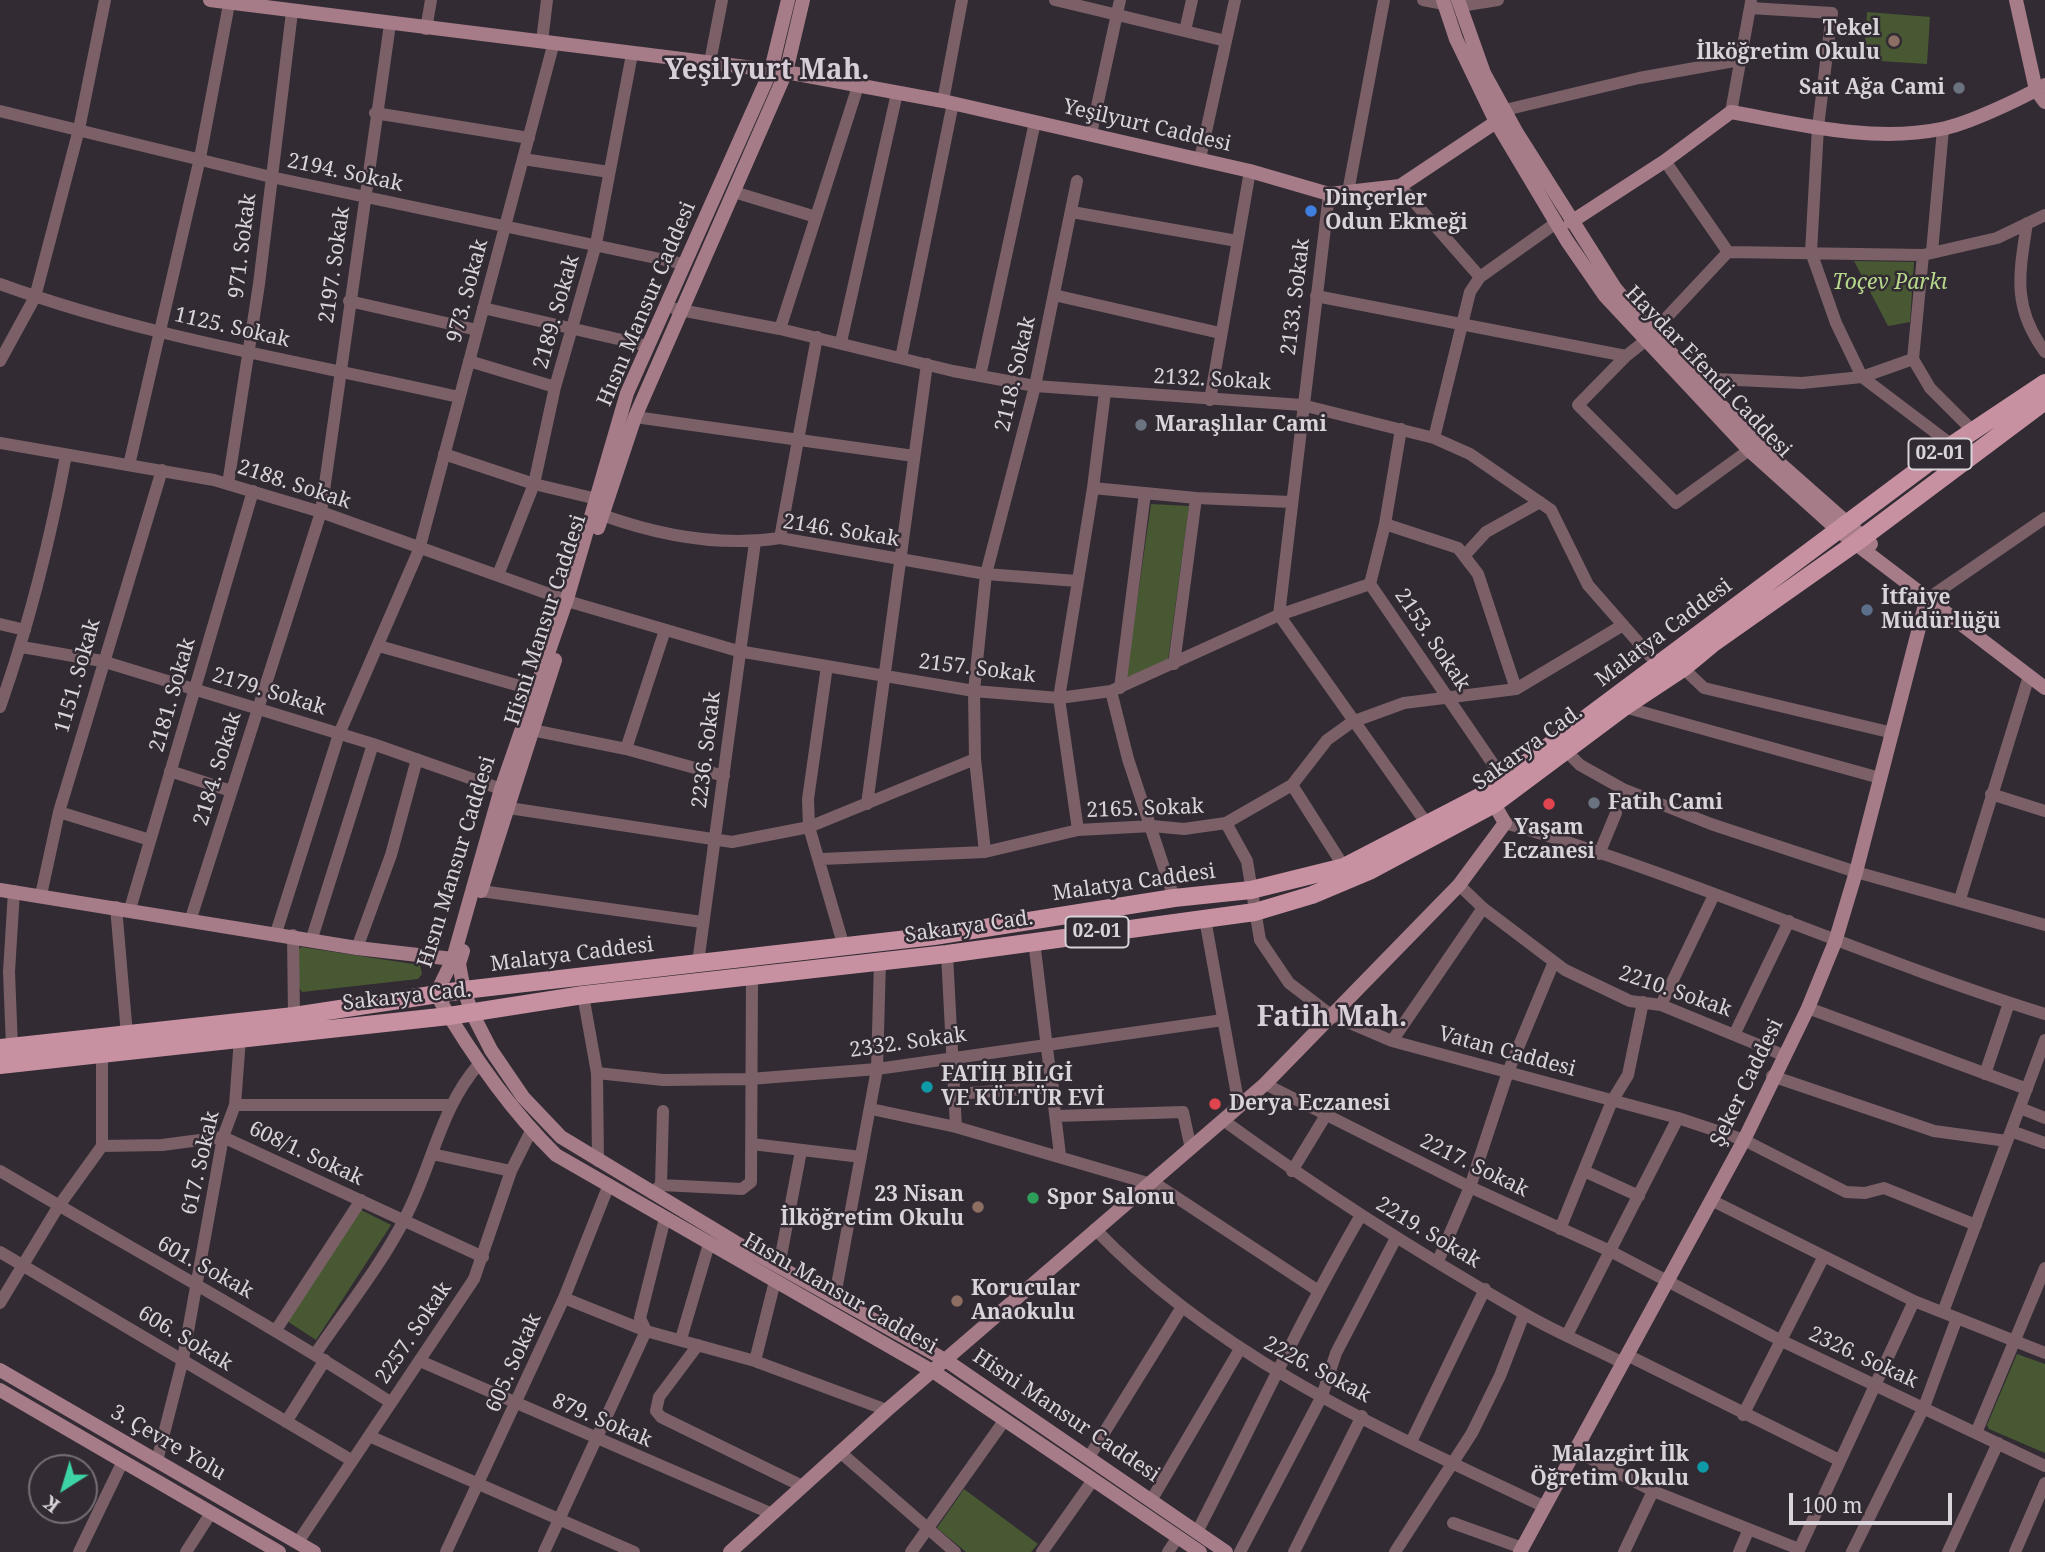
<!DOCTYPE html>
<meta charset="utf-8">
<style>
body{margin:0}
#map{position:relative;width:2045px;height:1552px;overflow:hidden;background:#322b33;font-family:"Noto Serif",serif}
canvas{display:block}
.north{position:absolute;left:28px;top:1454px;width:70px;height:70px;box-sizing:border-box;background:#322b33;border:2px solid #756f75;border-radius:50%;rotate:217deg;font-size:19px;font-weight:700;line-height:28px;text-align:center;color:#d9d4d9}
.north::after{content:'';display:block;margin:auto;width:24px;height:32px;background:#3cd4a4;clip-path:polygon(50% 0,100% 100%,50% 72%,0 100%)}
.scale{position:absolute;left:1789px;top:1493px;width:163px;height:32px;box-sizing:border-box;border:4px solid #d9d4d9;border-top:0;padding-left:9px;font-size:21px;line-height:24px;white-space:nowrap;color:#d9d4d9;-webkit-text-stroke:5px #322b33;paint-order:stroke}
</style>
<div id="map">
<canvas width="2045" height="1552"></canvas>
<div class="north">K</div>
<div class="scale">100 m</div>
</div>
<script>
const ctx = document.querySelector('canvas').getContext('2d');
ctx.lineJoin = 'round';
function paint(path, color) { ctx.fillStyle = color; ctx.fill(path, 'evenodd'); }
function stroke(path, color, width, dash) { ctx.strokeStyle = color; ctx.lineWidth = width; ctx.lineCap = dash ? 'butt' : 'round'; ctx.setLineDash(dash || []); ctx.stroke(path); }
function label(font, color, halo, rows, align = 'center') {
  ctx.font = font + ' "Noto Serif",serif'; ctx.lineWidth = 5; ctx.setLineDash([]); ctx.textBaseline = 'middle'; ctx.strokeStyle = halo; ctx.fillStyle = color; for (const [text, x, y, turn = 0] of rows) {
    ctx.save(); ctx.translate(x, y); ctx.rotate((+turn || 0) * Math.PI / 180); ctx.textAlign = isNaN(turn) ? turn : align; if (halo) ctx.strokeText(text, 0, 0); ctx.fillText(text, 0, 0); ctx.restore();
  }
}
paint(new Path2D(`
 M1867,12L1930,17L1927,64L1864,60Z
 M1854,261L1914,262L1910,322L1888,326Z
 M1151,504L1189,506L1168,660L1126,679Z
 M301,947L420,965L422,974L418,979L302,992L297,984L296,951Z
 M359,1209L391,1225L316,1340L287,1321Z
 M2017,1354L2045,1364V1453L1989,1429L1987,1425Z
 M964,1489L1038,1544L1031,1552H966L937,1528Z`), '#475832');
stroke(new Path2D(`
 M1055,0L1226,41
 M1423,0L1444,4
 M1460,6L1498,0
 M1750,8L1832,13L1818,127L1811,252L1836,323L1862,377L1952,445
 M426,29L431,0
 M1185,31L1192,0
 M542,41L547,0
 M710,62L722,0
 M943,101L962,0
 M1505,110L1639,78L1740,60
 M0,111L271,177L684,264
 M1731,112L1751,2
 M375,113L529,138
 M1091,134L1120,0
 M523,159L609,172
 M1200,159L1235,0
 M1400,186L1480,277
 M734,192L816,217
 M1348,192L1384,0
 M1329,194L1279,615L1427,824
 M1072,212L1237,241
 M2027,223C2019,275 2012,307 2045,352
 M1728,252L1923,255L1997,238L2045,215
 M1932,252L1943,129
 M1923,255L1913,359L1930,388L1973,431
 M0,284C148,338 305,362 459,397
 M1054,295L1220,333
 M1316,296L1626,356
 M349,301L477,330
 M483,308L648,346
 M675,309L780,329L953,371L1035,386L1302,405L1434,438L1470,454L1551,510L1588,585L1659,666
 M780,329L858,86
 M1652,333L1728,252L1665,161
 M1645,341L1626,356L1578,405L1676,503L1749,450
 M841,342L897,93
 M901,358L953,103
 M0,361L35,297L79,129L105,0
 M469,361L555,387
 M980,376L1035,122
 M1694,378L1802,383L1862,377L1913,359
 M1210,400L1250,171
 M635,417L914,456
 M1401,429L1385,524L1370,584L1504,780
 M1434,438L1470,292L1480,277L1556,223
 M0,443L214,480L321,512L574,603L738,651L974,691L1059,698L1111,691L1279,615L1370,584
 M444,454L534,484L597,499
 M129,465L200,158L229,4
 M228,484L259,284L292,12
 M1093,488L1196,498L1291,502
 M602,515C658,535 721,547 780,538L986,574L1077,581
 M1385,524L1458,548L1478,574L1516,689
 M780,538L817,337
 M1465,555L1486,532L1540,502
 M498,575L534,484L555,387L596,244L632,54
 M1936,593L2045,518
 M0,624L25,630
 M379,646L534,690
 M22,647L102,661L373,744L501,789
 M1174,664L1196,498
 M827,666L808,799L809,827L844,947
 M1683,668L1704,688L1893,733
 M1120,688L1145,493
 M1111,691L1128,759L1174,898
 M0,707C29,625 50,541 66,455
 M1624,707L1880,778
 M532,730L626,749L724,776
 M626,749L665,630
 M1565,750L1580,765L1623,789L1711,824L1856,872L2045,925
 M170,771L231,791
 M1292,785L1344,867
 M1991,794L2045,811
 M867,804L927,364
 M509,808L732,842L809,827L975,759
 M59,812L150,840
 M1226,823L1247,861L1260,940L1289,983L1331,1015L1392,1041L1678,1118L1744,1140L1846,1192L1865,1193L1884,1188L1976,1225
 M1505,823C1689,876 1863,957 2045,1014
 M1078,830L1059,698L1093,488L1105,392
 M985,852L975,759L974,691L986,574L1035,386L1077,181
 M1599,854L1616,813
 M821,859L985,852L1078,830L1152,826L1184,829L1226,823L1292,785L1327,740L1352,722L1404,703L1516,689L1623,625
 M1459,885L1483,908L1565,970L1630,1001L1661,1005L1783,1055
 M481,891L702,922
 M41,895L59,812L162,470
 M1960,899L2029,676
 M116,907L127,1035
 M130,909L253,491
 M191,918L321,512L390,24
 M1205,919L1239,1106
 M276,933L339,734L419,550L554,42
 M293,935L294,1016
 M312,938L373,744
 M1034,941L1060,1155
 M357,948L391,855L417,759
 M947,954L956,1127
 M698,963L755,542
 M583,995L597,1073L598,1161
 M1661,1005L1714,895
 M1808,1008L2027,1089
 M1735,1033L1789,921
 M1392,1041L1483,908
 M12,1047L9,972L14,891
 M597,1073L663,1080L750,1079L877,1069L1223,1020
 M1985,1074L2009,1003
 M1772,1076L1934,1131L2007,1141
 M1265,1084L1470,1187L1610,1251L1780,1340L2045,1466
 M954,1094L1053,1087
 M235,1105H451
 M2020,1108L2045,1118
 M871,1109L956,1127L1151,1184
 M1056,1116L1183,1112L1191,1149
 M1223,1120C1319,1190 1420,1254 1523,1313C1555,1332 1590,1346 1623,1363
 M2011,1131L2045,1143
 M752,1144L861,1157
 M102,1146L162,1145L223,1137L483,1257
 M432,1154L511,1171
 M0,1171C130,1248 263,1320 390,1402
 M1292,1171L1326,1115
 M1584,1171L1639,1196
 M1153,1182L1317,1290
 M661,1185L663,1111
 M652,1193L661,1185L742,1189L751,1182L752,977
 M1711,1200L1914,1301L2045,1353
 M1095,1229C1218,1358 1386,1432 1545,1507
 M1560,1229L1612,1101L1628,1075L1643,1002
 M0,1252L351,1460
 M1438,1261L1470,1187L1508,1072L1553,964
 M779,1266L801,1151
 M835,1296L877,1069L880,961
 M564,1298L646,1331L755,1361L887,1410
 M0,1303L58,1207L102,1146V1054
 M1943,1312L2045,1040
 M276,1330L361,1200
 M1567,1335L1678,1118
 M681,1339L709,1244
 M698,1345L659,1397L656,1411L661,1417L802,1486
 M316,1353C345,1310 382,1264 405,1218C432,1167 440,1108 479,1064
 M1627,1355L1839,1460
 M420,1361L770,1513
 M755,1361L775,1281
 M1743,1415L1823,1258
 M286,1422L325,1360
 M1976,1433L2045,1268
 M369,1436L634,1552
 M1411,1442L1485,1289
 M1576,1451L1653,1491L1799,1549
 M840,1452L955,1552
 M1089,1457L1182,1307
 M157,1461L183,1359L223,1137L235,1105L240,1038
 M1152,1499L1240,1349
 M1453,1523L1522,1548
 M1197,1532C1252,1426 1301,1318 1361,1215
 M298,1542L474,1279L511,1171L531,1131
 M79,1552L123,1461
 M186,1552L211,1513
 M446,1552L564,1298L608,1187
 M544,1552L646,1331L640,1318L665,1218
 M911,1552L1004,1421
 M1042,1552L1093,1480
 M1168,1552L1178,1537
 M1240,1552L1322,1396L1336,1353L1396,1238
 M1294,1552L1362,1416
 M1395,1552L1472,1433L1500,1376L1524,1314
 M1624,1552L1653,1491
 M1739,1552L1748,1531
 M1798,1552L1914,1301
 M1852,1552L1924,1407L1957,1318
 M1948,1552L1998,1443
 M2015,1552L2045,1483`), '#7b6067', 12);
stroke(new Path2D(`
 M210,0L786,72L943,101L1250,171L1329,194L1400,186L1496,122
 M788,0L771,70L627,393L567,599L501,789L453,959L436,994C470,1052 508,1108 556,1155L934,1372L1200,1552
 M1443,0L1456,39L1496,122L1567,241L1605,296L1749,450L1839,531L2045,688
 M1458,0L1484,73L1517,133L1615,288L1652,333L1760,446L1871,544
 M2016,0L2036,90L2045,102
 M1571,222L1665,161L1731,112C1798,124 1873,143 1941,129C1968,124 2020,99 2045,85
 M598,528L635,417L786,72L803,0
 M0,890L357,948L453,959
 M481,891L555,660
 M463,951L459,964L464,990L472,1013L491,1050L523,1097L561,1137L735,1242L947,1361L1226,1552
 M0,1370L314,1552
 M0,1390L279,1552
 M730,1552L887,1410L1265,1084L1459,885L1505,823L1494,804
 M1520,1552L1744,1140L1808,1008L1835,942L1856,872L1927,597`), '#a67c88', 14);
stroke(new Path2D(`
 M0,1048L294,1016L464,990L934,936L1174,898L1251,890L1344,867L1485,794L1952,445L2045,383
 M0,1065L449,1016L583,995L947,954L1255,912L1312,895L1369,871L1494,804L1624,707L1683,668L1712,644L1854,544L2045,401`), '#c791a1', 18);
for (const [x, y, r, color] of [
 [1894,41,7,"#8d6e63"],
 [1959,88,7,"#6b7280"],
 [1311,211,7,"#3f7fe0"],
 [1141,425,7,"#6b7280"],
 [1867,610,7,"#5c6f8a"],
 [1594,803,7,"#6b7280"],
 [1549,804,7,"#e0444e"],
 [927,1087,7,"#0f9aa8"],
 [1215,1104,7,"#e0444e"],
 [1033,1198,7,"#2e9e5b"],
 [978,1207,7,"#8d6e63"],
 [957,1301,7,"#8d6e63"],
 [1703,1467,7,"#0f9aa8"]
]) { const dot = new Path2D(); dot.arc(x, y, r, 0, 2 * Math.PI); ctx.fillStyle = color; ctx.fill(dot); stroke(dot, '#322b33', 2.5); }
for (const [x, y, w] of [
 [1940,454,63],
 [1097,932,63]
]) { const box = new Path2D(); box.roundRect(x - w / 2, y - 15.5, w, 31, 5); ctx.fillStyle = '#322b33'; ctx.fill(box); stroke(box, '#d9d4d9', 2); }
label('bold 19px', '#d9d4d9', null, [
 ["02-01",1940,454],
 ["02-01",1097,932]
]);
label('bold 21px', '#d9d4d9', '#322b33', [
 ["Tekel",1880,29,"right"],
 ["İlköğretim Okulu",1880,53,"right"],
 ["Sait Ağa Cami",1945,88,"right"],
 ["Dinçerler",1325,199],
 ["Odun Ekmeği",1325,223],
 ["Maraşlılar Cami",1155,425],
 ["İtfaiye",1881,598],
 ["Müdürlüğü",1881,622],
 ["Fatih Cami",1608,803],
 ["Yaşam",1549,828,"center"],
 ["Eczanesi",1549,852,"center"],
 ["FATİH BİLGİ",941,1075],
 ["VE KÜLTÜR EVİ",941,1099],
 ["Derya Eczanesi",1229,1104],
 ["23 Nisan",964,1195,"right"],
 ["İlköğretim Okulu",964,1219,"right"],
 ["Spor Salonu",1047,1198],
 ["Korucular",971,1289],
 ["Anaokulu",971,1313],
 ["Malazgirt İlk",1689,1455,"right"],
 ["Öğretim Okulu",1689,1479,"right"]
], 'left');
label('21px', '#d9d4d9', '#322b33', [
 ["Yeşilyurt Caddesi",1147,126,13],
 ["2194. Sokak",345,173,12],
 ["971. Sokak",243,246,-83],
 ["2197. Sokak",335,265,-82],
 ["973. Sokak",468,291,-75],
 ["2133. Sokak",1296,297,-83],
 ["Hısnı Mansur Caddesi",647,304,-67],
 ["2189. Sokak",557,312,-74],
 ["1125. Sokak",232,328,13],
 ["Haydar Efendi Caddesi",1708,372,46],
 ["2118. Sokak",1016,374,-77],
 ["2132. Sokak",1212,380,3],
 ["2188. Sokak",294,485,18],
 ["2146. Sokak",841,531,9],
 ["Hisni Mansur Caddesi",546,620,-72],
 ["Malatya Caddesi",1664,633,-37],
 ["2153. Sokak",1432,640,56],
 ["2157. Sokak",977,669,7],
 ["1151. Sokak",78,676,-74],
 ["2179. Sokak",269,692,17],
 ["2181. Sokak",173,695,-74],
 ["Sakarya Cad.",1528,748,-36],
 ["2236. Sokak",707,750,-83],
 ["2184. Sokak",218,769,-73],
 ["2165. Sokak",1145,809,-2],
 ["Hısnı Mansur Caddesi",457,862,-73],
 ["Malatya Caddesi",1134,883,-8],
 ["Sakarya Cad.",969,927,-8],
 ["Malatya Caddesi",572,955,-7],
 ["2210. Sokak",1675,992,19],
 ["Sakarya Cad.",407,997,-6],
 ["2332. Sokak",908,1043,-8],
 ["Vatan Caddesi",1507,1052,15],
 ["Şeker Caddesi",1747,1083,-64],
 ["608/1. Sokak",306,1154,25],
 ["617. Sokak",201,1163,-77],
 ["2217. Sokak",1474,1166,26],
 ["2219. Sokak",1428,1233,31],
 ["601. Sokak",205,1268,29],
 ["Hısnı Mansur Caddesi",840,1294,30],
 ["2257. Sokak",414,1333,-56],
 ["606. Sokak",185,1339,31],
 ["2326. Sokak",1863,1358,25],
 ["605. Sokak",514,1363,-66],
 ["2226. Sokak",1317,1370,28],
 ["Hisni Mansur Caddesi",1066,1416,34],
 ["879. Sokak",602,1421,23],
 ["3. Çevre Yolu",168,1443,30]
]);
label('italic 21px', '#b6d98b', '#322b33', [
 ["Toçev Parkı",1890,283]
]);
label('bold 28px', '#d8cfd9', '#322b33', [
 ["Yeşilyurt Mah.",767,71],
 ["Fatih Mah.",1332,1018]
]);
</script>
